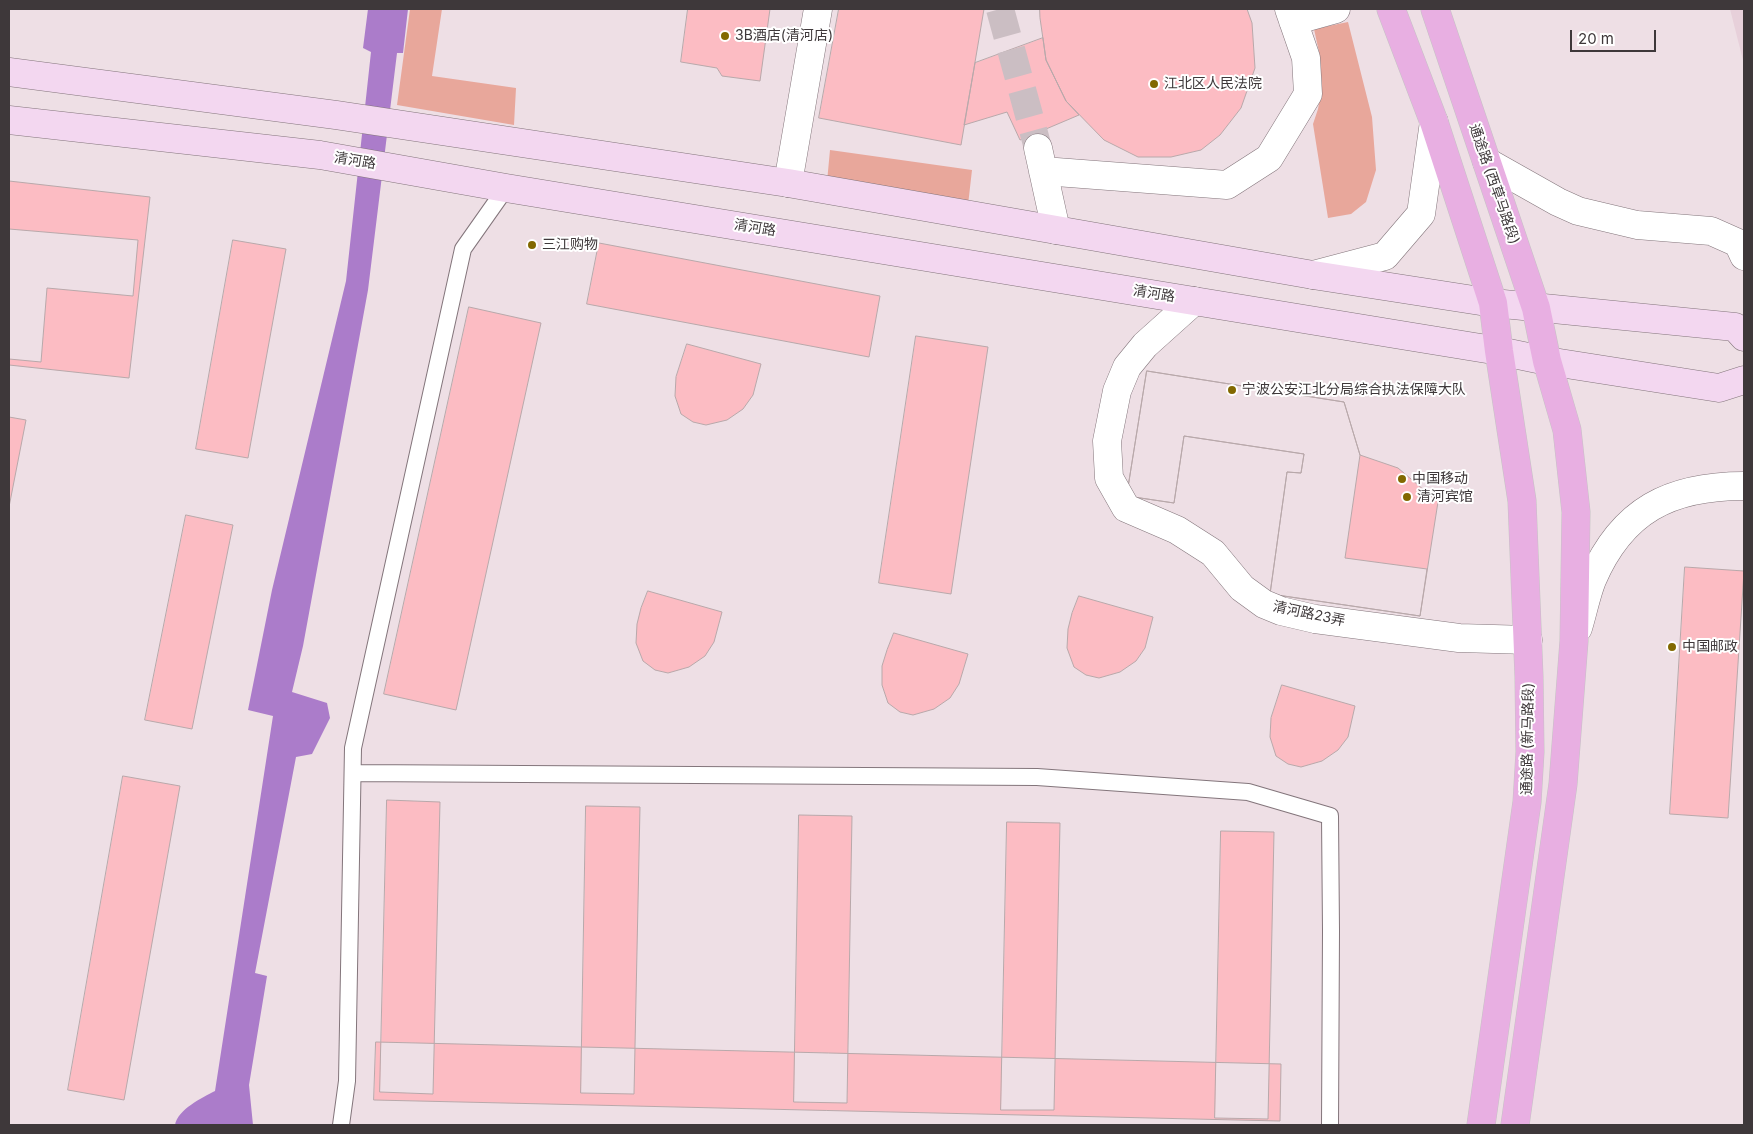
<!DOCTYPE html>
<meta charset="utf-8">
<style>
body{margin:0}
#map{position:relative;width:1753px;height:1134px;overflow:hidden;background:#eedfe5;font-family:Inter,sans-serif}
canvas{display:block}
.frame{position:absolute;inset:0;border:10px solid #3e383a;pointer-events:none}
.scale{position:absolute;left:1570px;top:30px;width:86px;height:22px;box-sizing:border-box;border:2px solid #3e383a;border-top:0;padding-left:6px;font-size:15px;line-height:18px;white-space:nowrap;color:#3e383a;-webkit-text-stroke:4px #fff;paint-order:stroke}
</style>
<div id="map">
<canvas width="1753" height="1134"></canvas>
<div class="frame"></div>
<div class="scale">20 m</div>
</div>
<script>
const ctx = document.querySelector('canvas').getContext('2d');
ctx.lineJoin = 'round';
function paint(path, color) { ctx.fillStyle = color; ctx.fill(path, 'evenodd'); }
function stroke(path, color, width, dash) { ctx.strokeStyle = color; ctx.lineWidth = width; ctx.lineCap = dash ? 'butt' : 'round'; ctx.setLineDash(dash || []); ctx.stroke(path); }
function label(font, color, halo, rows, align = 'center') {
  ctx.font = font + ' Inter,"Noto Sans SC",sans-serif'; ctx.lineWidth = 4; ctx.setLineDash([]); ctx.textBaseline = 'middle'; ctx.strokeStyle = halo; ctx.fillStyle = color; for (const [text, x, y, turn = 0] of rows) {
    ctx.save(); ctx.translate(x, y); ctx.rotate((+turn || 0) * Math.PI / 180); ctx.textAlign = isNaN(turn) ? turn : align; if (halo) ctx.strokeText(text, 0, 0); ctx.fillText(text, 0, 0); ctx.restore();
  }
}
paint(new Path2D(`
 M1730,9H1744V64Z`), '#e7d0da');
paint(new Path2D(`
 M410,9H442L432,76L516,88L514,125L397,105Z
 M1348,22L1372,117L1376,170L1366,202L1351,214L1328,218L1313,124L1318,109L1322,86L1319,52L1314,29Z
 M830,150L972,170L968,205L827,182Z`), '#e8a79b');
paint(new Path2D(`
 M368,9H408L403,53H397L368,290L303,646L292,692L327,703L330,718L312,754L296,757L255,973L267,976L249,1085L253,1125H175C178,1109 202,1098 215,1091L273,716L248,710L272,590L346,281L371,52L363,48Z`), '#ab7cca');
const building = new Path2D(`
 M688,9H770L760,81L722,76L717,68L681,62Z
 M839,9H984L961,145L819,118Z
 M1040,9H1247L1252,23L1255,68L1241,108L1220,135L1201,150L1171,157H1138L1104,140L1066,101L1046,60L1040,18Z
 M1043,38L1046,60L1066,101L1079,115L1020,140L1007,112L964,125L975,63Z
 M9,181L150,197L129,378L9,365Z
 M9,229L138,240L133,296L47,288L41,362L9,359Z
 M233,240L286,249L248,458L196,449Z
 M599,243L880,296L869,357L587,304Z
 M469,307L541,323L456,710L384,694Z
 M916,336L988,347L951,594L879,583Z
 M687,344L761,364L753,395L743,409L727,420L706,425L693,422L681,414L675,396L676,377Z
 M1147,371L1344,402L1360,455L1345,558L1427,569L1420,616L1270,594L1287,472L1301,473L1304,454L1184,436L1174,503L1127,496Z
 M1147,371L1344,402L1360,455L1398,468L1438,502L1420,616L1270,594L1287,472L1301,473L1304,454L1184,436L1174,503L1127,496Z
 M9,417L26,420L9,507Z
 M186,515L233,525L192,729L145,720Z
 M1685,567L1744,571L1728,818L1670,814Z
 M648,591L722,612L714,642L705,656L689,667L668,673L655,670L643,661L636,643L637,624L641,608Z
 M1079,596L1153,617L1145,648L1136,661L1120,672L1099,678L1086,675L1074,667L1067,648L1068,629L1072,613Z
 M894,633L968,654L959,684L950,698L934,709L913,715L900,712L888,703L882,685V666L887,650Z
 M1282,685L1355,706L1348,737L1338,750L1322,761L1301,767L1288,764L1276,756L1270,737L1271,718Z
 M123,776L180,786L124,1100L68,1090Z
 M387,800L440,802L433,1094L380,1092Z
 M586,806L640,807L634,1094L581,1093Z
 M799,815L852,816L847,1103L794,1102Z
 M1007,822L1060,823L1054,1110H1001Z
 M1221,831L1274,832L1268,1119L1215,1118Z
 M376,1042L1281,1064L1280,1121L374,1100Z`);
paint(building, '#fcbcc3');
stroke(building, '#b8a8aa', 1);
stroke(new Path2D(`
 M1000,9L1038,148`), '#cbbec3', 28, [28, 14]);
const service = new Path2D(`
 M353,773L1037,777L1248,792L1330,816L1331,931L1330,1125
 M341,1125L347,1081L353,748L463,249L506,188`);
const minor = new Path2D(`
 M1293,21L1336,9
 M1038,148L1056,230
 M1043,171L1227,185L1269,158L1308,94L1306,58L1289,9
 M788,183L818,9
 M1194,301L1145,345L1127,367L1117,391L1107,441L1109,478L1126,508L1177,530L1213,553L1242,588L1264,604L1281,611L1315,619L1459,638L1528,640`);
const tertiary = new Path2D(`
 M1487,162L1558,202L1578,211L1637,225L1711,231L1738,243L1744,256
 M1313,275L1385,256L1421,214L1434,122
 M1578,628C1583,612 1586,595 1592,580C1622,510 1670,486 1744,486`);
const secondary = new Path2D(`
 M9,72L336,115L788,183L1313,275L1493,303L1735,327L1744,337
 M9,120L320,155L506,188L1407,336L1499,351L1547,361L1719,388L1744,380`);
const primary = new Path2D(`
 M1391,9L1434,122L1493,303L1499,351L1522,501L1529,677L1530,752L1527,802L1481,1125
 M1435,9L1536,308L1547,361L1567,430L1576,512L1574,641L1563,784L1515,1125`);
stroke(service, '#83757b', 18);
stroke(minor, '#83757b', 29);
stroke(tertiary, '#83757b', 29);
stroke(secondary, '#83757b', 29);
stroke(primary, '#c5c3c4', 29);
stroke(service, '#fff', 16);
stroke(minor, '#fff', 28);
stroke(tertiary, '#fff', 28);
stroke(secondary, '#f3d7f0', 28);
stroke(primary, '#e8afe2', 28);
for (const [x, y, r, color] of [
 [725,36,5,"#826800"],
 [1154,84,5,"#826800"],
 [532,245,5,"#826800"],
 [1232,390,5,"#826800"],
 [1402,479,5,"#826800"],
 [1407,497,5,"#826800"],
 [1672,647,5,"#826800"]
]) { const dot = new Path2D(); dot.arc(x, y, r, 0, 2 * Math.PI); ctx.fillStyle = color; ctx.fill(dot); stroke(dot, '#fff', 2); }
label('14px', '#3e383a', '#fff', [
 ["3B酒店(清河店)",735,36],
 ["江北区人民法院",1164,84],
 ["三江购物",542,245],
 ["宁波公安江北分局综合执法保障大队",1242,390],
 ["中国移动",1412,479],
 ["清河宾馆",1417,497],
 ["中国邮政",1682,647]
], 'left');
label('14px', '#3e383a', '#fff', [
 ["清河路",355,161,9],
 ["通途路 (西草马路段)",1494,184,71],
 ["清河路",755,228,9],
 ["清河路",1154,294,9],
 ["清河路23弄",1309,614,12],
 ["通途路 (新马路段)",1528,739,-89]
]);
</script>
